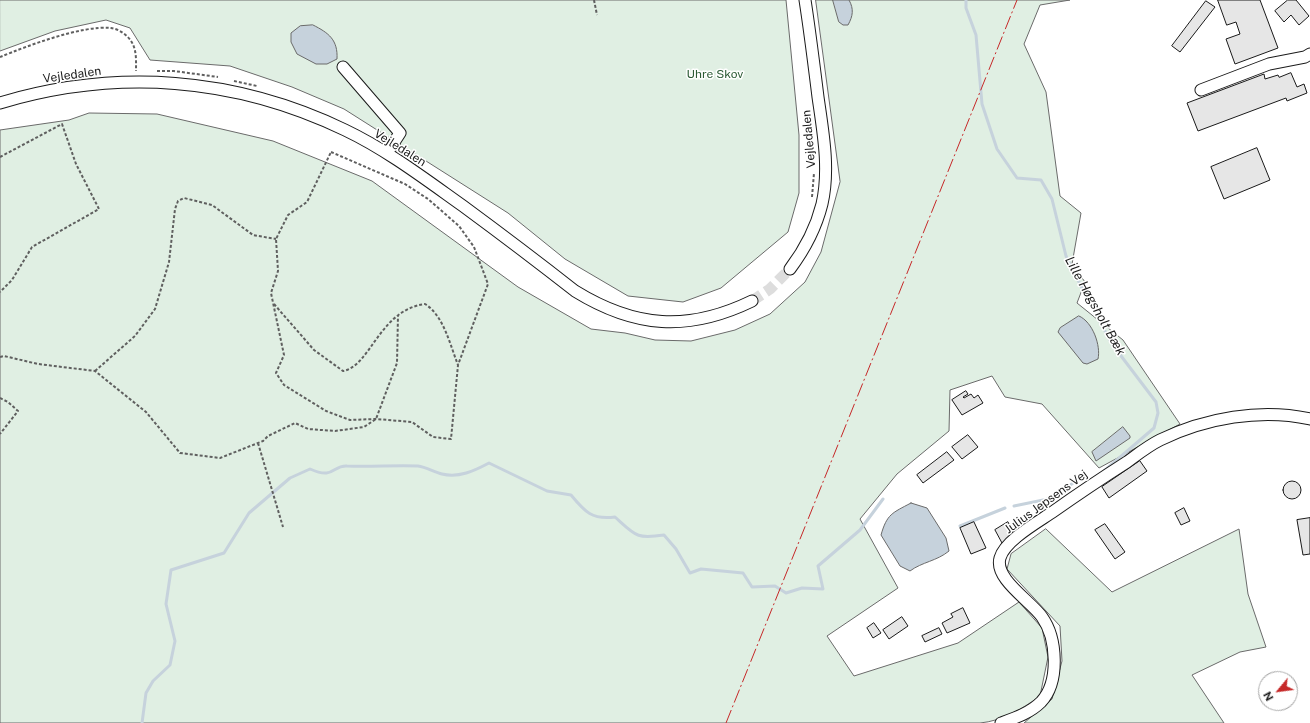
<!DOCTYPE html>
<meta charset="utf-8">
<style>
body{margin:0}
#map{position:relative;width:1310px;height:723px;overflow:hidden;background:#fff;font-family:"Public Sans",sans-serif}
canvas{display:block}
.north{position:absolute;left:1258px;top:671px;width:40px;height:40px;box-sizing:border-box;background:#fff;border:1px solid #a3a3a3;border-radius:50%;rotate:241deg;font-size:11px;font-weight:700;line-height:16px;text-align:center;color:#1a1a1a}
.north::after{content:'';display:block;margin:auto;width:14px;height:18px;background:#c62828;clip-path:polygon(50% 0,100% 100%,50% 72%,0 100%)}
</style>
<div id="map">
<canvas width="1310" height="723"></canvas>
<div class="north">N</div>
</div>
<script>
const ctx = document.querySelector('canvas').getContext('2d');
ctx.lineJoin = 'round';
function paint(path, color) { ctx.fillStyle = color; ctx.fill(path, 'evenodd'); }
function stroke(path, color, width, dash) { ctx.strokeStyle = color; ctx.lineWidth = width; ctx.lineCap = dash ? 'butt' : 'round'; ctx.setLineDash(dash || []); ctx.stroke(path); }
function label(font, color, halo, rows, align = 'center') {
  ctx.font = font + ' "Public Sans",sans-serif'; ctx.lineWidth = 3; ctx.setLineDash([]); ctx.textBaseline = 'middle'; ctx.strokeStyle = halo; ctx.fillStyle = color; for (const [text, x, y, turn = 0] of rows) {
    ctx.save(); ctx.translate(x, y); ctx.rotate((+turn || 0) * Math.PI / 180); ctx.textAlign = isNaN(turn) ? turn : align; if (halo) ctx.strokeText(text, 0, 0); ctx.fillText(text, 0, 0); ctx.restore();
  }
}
const green = new Path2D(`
 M0,0H786L799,135V193L788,232L721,288L683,302L628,296L565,259L508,213L344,109L292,87L230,66L150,60L130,28L106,20L55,31L0,51Z
 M816,0H1070L1040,5L1024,44L1046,92L1060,196L1081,213L1072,264L1085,282L1077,303L1123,340L1180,424L1099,468L1042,404L1005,397L992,376L950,390L949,431L897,474L860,519L898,588L827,636L854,676L958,643L1019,602L1042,628L1048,657L1040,696C1022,709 1002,721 980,723H0V130L69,120L89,113L157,114L273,141L372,181L518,287L591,329L625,333L655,340L691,341L735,330L770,314L805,282L821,252L840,182Z
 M1046,529L1112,592L1239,529L1248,594L1266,647L1240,652L1192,675L1224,723H1024L1052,699L1062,661L1060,626L1007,569L1011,554Z`);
paint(green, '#e0efe3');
stroke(green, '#6a6a6a', 1);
const water = new Path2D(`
 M833,0H849C854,9 853,16 848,25H843L839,22Z
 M313,25C329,33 338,40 337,59L327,64H316L297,54L291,42V33L300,26Z
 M1079,316C1093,322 1101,346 1098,359L1087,364L1083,363L1058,332L1060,328Z
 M1123,427L1130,436V438L1096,461L1092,452Z
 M911,503L927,508L946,538L949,551C937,561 922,562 910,571L900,566L881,535C887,514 892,513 911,503Z`);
paint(water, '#c6d2dc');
stroke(water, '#6a6a6a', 1);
stroke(new Path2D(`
 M966,0V8L976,35L982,104L997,149L1017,178L1041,180L1052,199L1066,256L1085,294L1112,344L1156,402L1158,413L1154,428L1104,471
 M1014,506L1053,498L1085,474
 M960,526L1005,508
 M142,723L146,693L153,681L170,665L175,641L166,604L171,570L224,553L249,513L290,478L310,469C335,480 332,465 347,466C371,467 395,465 418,466C426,467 434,472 442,474C459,478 474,471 489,463L547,491L571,495C585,512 592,520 615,517C636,536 636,539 664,535L676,549L690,573L701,569L743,573L752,587L775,586L786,593L802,588L823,589L818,566L860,530L883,499`), '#c6d2dc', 3);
const building = new Path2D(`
 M1218,0H1260L1278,48L1235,64L1226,39L1240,34L1236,22L1227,25Z
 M1288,0H1296L1309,16L1299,25L1291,15L1284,22L1275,11Z
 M1206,1L1215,7L1180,52L1172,46Z
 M1291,73L1297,87L1304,84L1307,93L1287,101L1286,98L1198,131L1187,103L1264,74L1265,79L1278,75L1279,77Z
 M1257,148L1270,180L1224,199L1211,167Z
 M966,391L968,394L963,397L964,398L971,394L974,398L978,395L983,403L962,415L952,400Z
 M968,435L978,447L962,459L952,447Z
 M947,452L954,460L923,483L917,475Z
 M1140,461L1147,471L1109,498L1102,487Z
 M1283 490a9 9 0 1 1 18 0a9 9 0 1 1-18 0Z
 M1184,508L1190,521L1181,525L1175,513Z
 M1310,518V554L1303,555L1297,520Z
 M974,522L986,548L971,554L960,528Z
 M1008,522L1015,535L1002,543L995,530Z
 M1105,524L1125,552L1115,559L1095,530Z
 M963,608L970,623L947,633L942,623L953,617L951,614Z
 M902,617L908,626L889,639L883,630Z
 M874,623L881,633L873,638L867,628Z
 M939,628L942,634L925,642L922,636Z`);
paint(building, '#e6e6e6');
stroke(building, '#1a1a1a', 1);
stroke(new Path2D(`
 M752,301L770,289L790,269`), '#ddd', 11, [11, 5.5]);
const minor = new Path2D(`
 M343,67L400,133L387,153
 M1201,90L1269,64L1305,57L1310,54
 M0,103C117,68 235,77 345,130C387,150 425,179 463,206C501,234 538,262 575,291C635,328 688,332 752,301
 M790,269C805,249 816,228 822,204C830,169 823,132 818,97C814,65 810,32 805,0
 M1001,723C1015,718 1030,713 1041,702C1060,682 1057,638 1042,617C1031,601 994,579 1000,558C1005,540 1040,521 1054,511C1078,494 1102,478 1127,462C1138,454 1148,446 1160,440C1205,418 1261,408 1310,419`);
stroke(minor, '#1a1a1a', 13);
stroke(new Path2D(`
 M594,0L597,15
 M0,57C27,46 82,25 111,28C119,29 127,35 131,41C137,50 136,61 136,71
 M157,71H174L218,77
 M234,81L257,86
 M331,152L405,184L428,199L459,226L474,247L488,284L458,365L451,439L433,437L412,422L376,419L350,420L326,411L284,385L276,373L284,355L271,293L278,271L276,239L288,215L307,202Z
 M0,157L62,124L76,164L99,209L32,247L12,280L0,292
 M812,197L814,173
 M274,304L314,350L343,371C371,366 379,310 425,304C444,316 450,345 458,365
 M0,357L4,356L38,364L95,371L146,412L180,453L220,458L263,441L268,436L295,423L308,429L335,431L364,427L376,419L397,363L398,315
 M95,371L135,336L155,309L169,262L175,209L178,201L184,198L212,205L253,235L276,239
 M0,398L8,402L18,411L0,434
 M258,443L283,527`), '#5f5f5f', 2, [3, 2]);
stroke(minor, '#fff', 11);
stroke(new Path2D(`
 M726,723L1017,0`), '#c62828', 1, [14, 3, 2, 3]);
label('12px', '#2b5a34', '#fff', [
 ["Uhre Skov",715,74]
]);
label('12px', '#1a1a1a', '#fff', [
 ["Vejledalen",72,75,-8],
 ["Vejledalen",809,139,-95],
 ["Vejledalen",400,148,32],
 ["Julius Jepsens Vej",1046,502,-36]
]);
label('italic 13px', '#1a1a1a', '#fff', [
 ["Lille Høgsholt Bæk",1095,306,61]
]);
</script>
